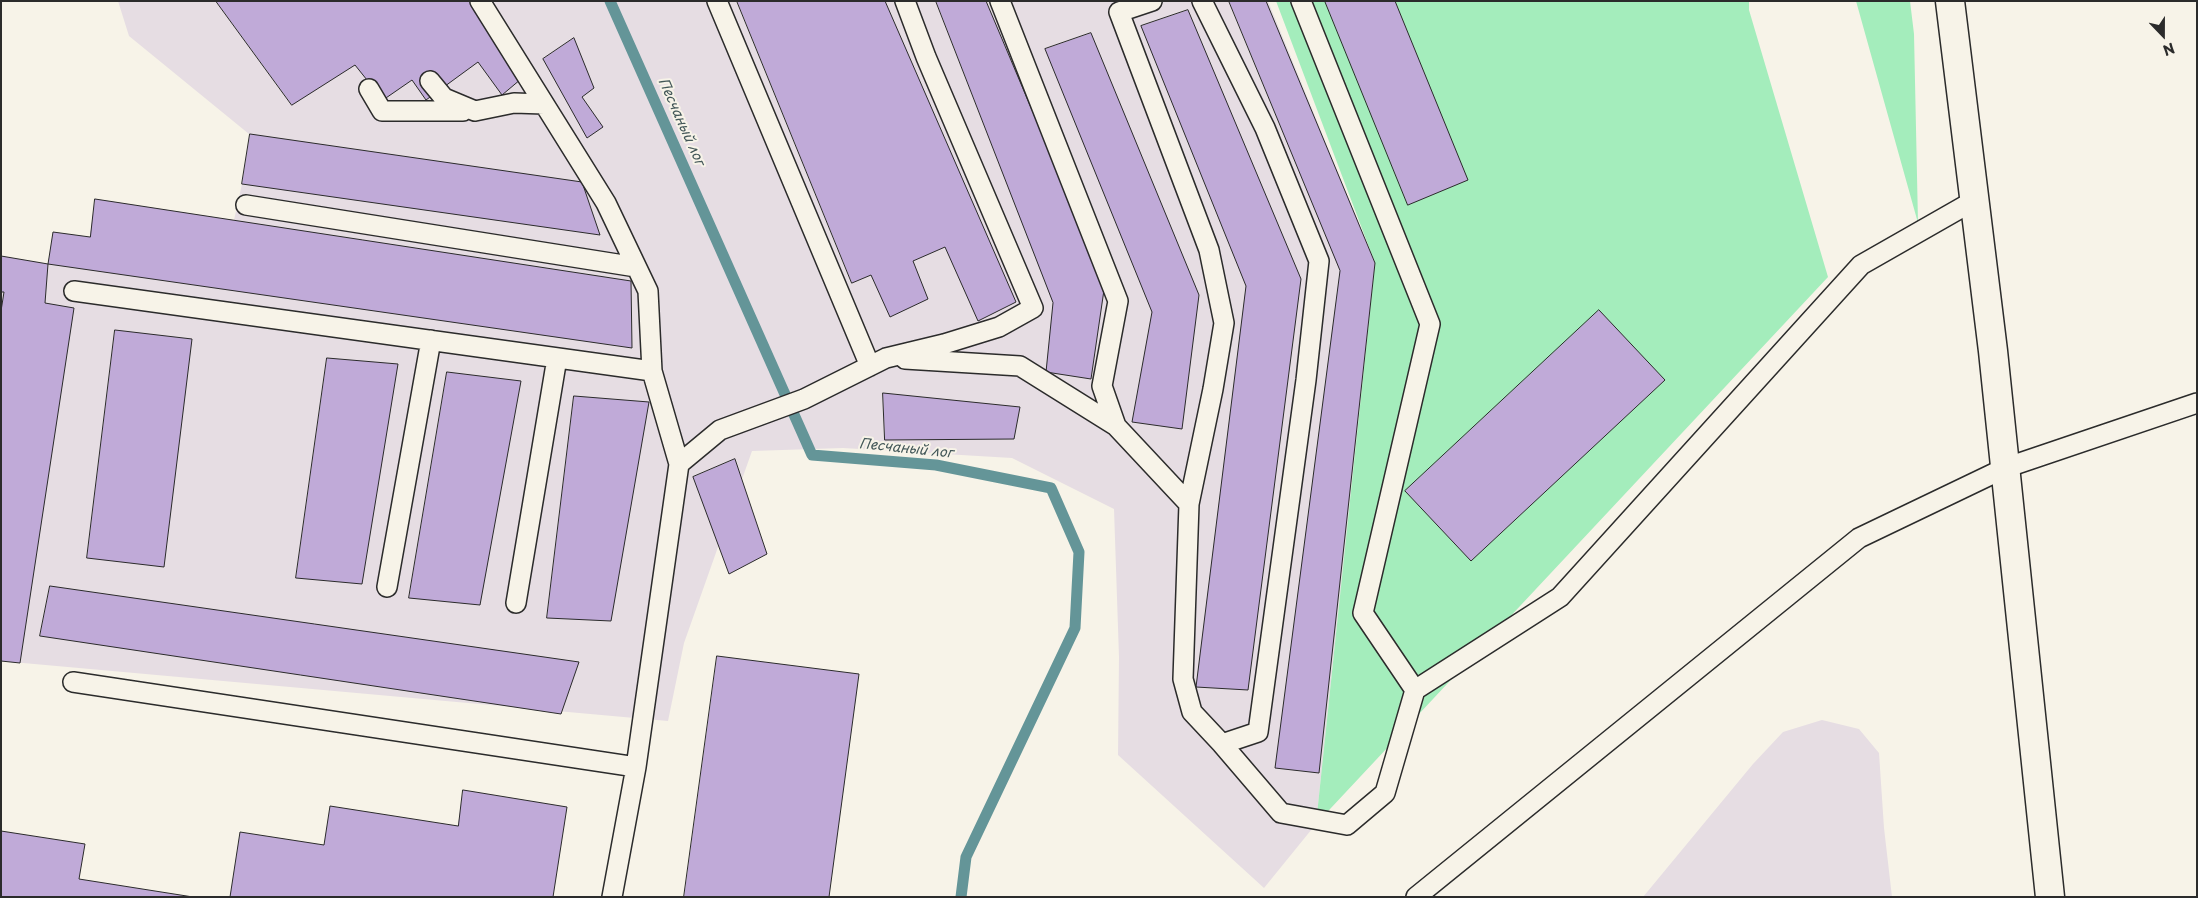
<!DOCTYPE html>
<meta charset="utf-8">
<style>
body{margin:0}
#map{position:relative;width:2198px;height:898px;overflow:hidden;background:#f7f3e8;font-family:"Playpen Sans",sans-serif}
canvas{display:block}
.frame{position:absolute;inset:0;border:2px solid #2b2b2b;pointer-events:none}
.north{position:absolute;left:2138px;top:10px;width:50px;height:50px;-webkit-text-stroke:4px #f7f3e8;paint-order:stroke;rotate:158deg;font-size:14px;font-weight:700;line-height:20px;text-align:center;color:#2b2b2b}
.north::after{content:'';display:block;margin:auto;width:18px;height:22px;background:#2b2b2b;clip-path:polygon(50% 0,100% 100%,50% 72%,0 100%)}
</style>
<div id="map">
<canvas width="2198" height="898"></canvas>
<div class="frame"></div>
<div class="north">N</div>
</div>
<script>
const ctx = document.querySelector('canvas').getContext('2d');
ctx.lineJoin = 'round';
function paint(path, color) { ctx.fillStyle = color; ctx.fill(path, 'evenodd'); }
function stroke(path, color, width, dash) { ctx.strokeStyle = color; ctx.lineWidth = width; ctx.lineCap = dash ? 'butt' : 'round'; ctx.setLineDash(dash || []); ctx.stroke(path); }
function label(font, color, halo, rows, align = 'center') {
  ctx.font = font + ' "Playpen Sans",sans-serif'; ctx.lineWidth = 4; ctx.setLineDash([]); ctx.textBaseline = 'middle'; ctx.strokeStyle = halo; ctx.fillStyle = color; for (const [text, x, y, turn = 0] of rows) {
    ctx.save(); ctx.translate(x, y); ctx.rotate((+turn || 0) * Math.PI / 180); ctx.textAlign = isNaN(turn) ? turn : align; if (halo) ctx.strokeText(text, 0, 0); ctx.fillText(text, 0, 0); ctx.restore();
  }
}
paint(new Path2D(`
 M118,1H1268L1375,263L1316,824L1264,888L1118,755L1119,657L1114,509L1012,458L843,448L752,451L684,643L668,721L1,661V256L48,264L53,232L90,237L95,199L234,220L242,184L249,134L129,36Z
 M1822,720L1859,729L1879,753L1884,828L1892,897H1643L1753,764L1783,732Z`), '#e6dde3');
paint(new Path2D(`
 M1276,1H1749V10L1828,277L1316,824L1375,263Z
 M1856,1H1910L1914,34L1918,223Z`), '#a4edbc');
stroke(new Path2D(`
 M610,1L812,455L936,465L1051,488L1079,552L1075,628L966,857L961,897`), '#649598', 11);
const building = new Path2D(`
 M216,1H473L527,74L502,95L478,62L426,100L412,80L383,100L355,65L292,105Z
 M737,1H885L1016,302L978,321L945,247L913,261L928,299L890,317L871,275L852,283Z
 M936,1H986L1105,283L1091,379L1046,372L1053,303Z
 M1229,1H1266L1375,263L1319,773L1275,768L1340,271Z
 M1325,1H1395L1468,180L1408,205Z
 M1188,10L1301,279L1248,690L1196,687L1246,286L1141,26Z
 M1091,33L1199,295L1182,429L1132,422L1152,312L1045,49Z
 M574,38L594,88L582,97L603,127L587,138L543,59Z
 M250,134L582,182L600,235L242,184Z
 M95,199L631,281L632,348L48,264L53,232L90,237Z
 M1,256L48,264L45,303L74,308L20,663L1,661V311L4,292H1Z
 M1599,310L1665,380L1471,561L1405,491Z
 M115,330L192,339L164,567L87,558Z
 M327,358L398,364L362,584L296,578Z
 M447,372L521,381L480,605L409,598Z
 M883,393L1020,407L1014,439L885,440Z
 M574,396L649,402L611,621L547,618Z
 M735,459L767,554L729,574L693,477Z
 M50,586L579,662L561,714L40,636Z
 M717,656L859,674L829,897H684Z
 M463,790L567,807L553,897H230L240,832L324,845L330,806L458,826Z
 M1,831L85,844L79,879L193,897H1Z`);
paint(building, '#c0aad8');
stroke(building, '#2b2b2b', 1);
const service = new Path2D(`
 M480,1L606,203L648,291L652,371L679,464L636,767L612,897
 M717,1L870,366
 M1152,1L1119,12L1209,250L1224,323L1213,389L1189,504L1183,679L1192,712L1222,744L1258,732L1306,380L1319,261L1265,128L1202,1
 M1301,1L1430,324L1363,613L1415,690L1560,597L1861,265L1975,200
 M430,81L444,98L475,111L514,103L544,104
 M369,89L382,111H463
 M246,205L636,267
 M74,291L652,371
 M905,359L1020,366L1116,426L1102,386L1118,301L1000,1
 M1116,426L1189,504
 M679,464L720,430L804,399L886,358L944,344L999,327L1033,308L926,57L905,1
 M387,587L431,340
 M516,603L557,358
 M73,682L636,767
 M1222,744L1281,813L1347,825L1385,793L1415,690
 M1416,897L1859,538L2005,468L2197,403`);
const minor = new Path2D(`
 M1950,1L1993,351L2050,897`);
stroke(service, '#2b2b2b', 22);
stroke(minor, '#2b2b2b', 31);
stroke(service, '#f7f3e8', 19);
stroke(minor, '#f7f3e8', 28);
label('italic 14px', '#435758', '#f7f3e8', [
 ["Песчаный лог",681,122,66],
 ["Песчаный лог",906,449,6]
]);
</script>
